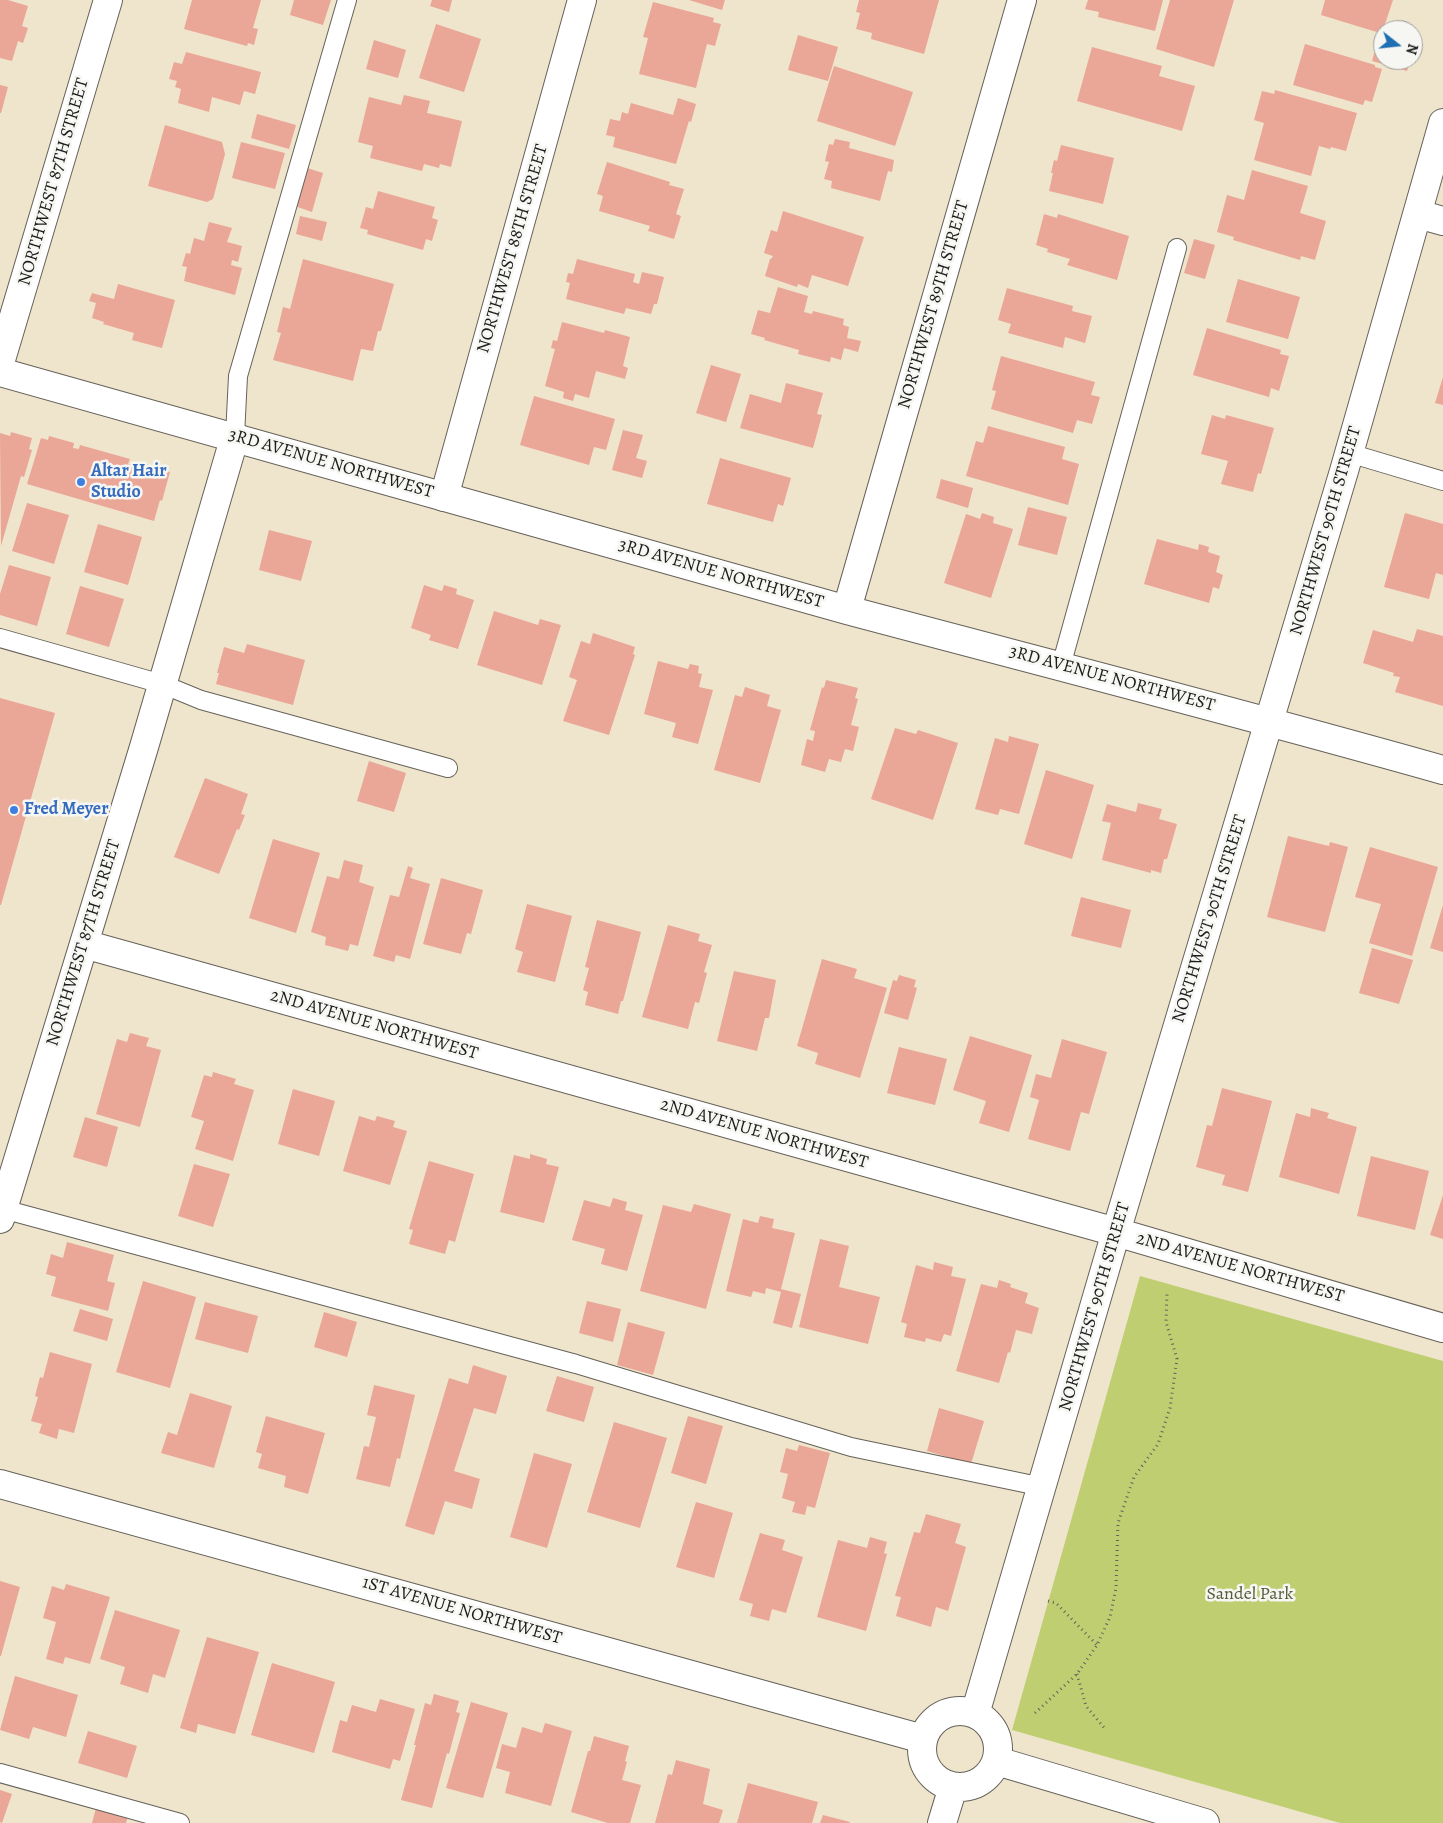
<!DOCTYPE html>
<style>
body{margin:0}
#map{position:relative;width:1443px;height:1823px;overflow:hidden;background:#efe5cc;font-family:Alegreya,serif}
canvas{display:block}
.north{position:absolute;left:1373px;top:20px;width:50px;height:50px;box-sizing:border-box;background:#f6f6f2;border:1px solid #9f9f9c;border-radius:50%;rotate:106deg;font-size:14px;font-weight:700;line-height:20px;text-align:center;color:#1c1c1c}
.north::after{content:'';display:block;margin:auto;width:18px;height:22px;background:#1f6fb2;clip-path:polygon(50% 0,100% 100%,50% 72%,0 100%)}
</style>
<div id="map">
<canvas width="1443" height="1823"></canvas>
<div class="north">N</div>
</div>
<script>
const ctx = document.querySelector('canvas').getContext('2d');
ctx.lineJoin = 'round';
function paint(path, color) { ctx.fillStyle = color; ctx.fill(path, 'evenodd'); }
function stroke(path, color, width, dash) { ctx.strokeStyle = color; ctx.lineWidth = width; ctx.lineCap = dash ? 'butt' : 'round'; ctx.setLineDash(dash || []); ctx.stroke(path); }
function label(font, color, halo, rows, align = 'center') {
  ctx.font = font + ' Alegreya,serif'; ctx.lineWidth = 5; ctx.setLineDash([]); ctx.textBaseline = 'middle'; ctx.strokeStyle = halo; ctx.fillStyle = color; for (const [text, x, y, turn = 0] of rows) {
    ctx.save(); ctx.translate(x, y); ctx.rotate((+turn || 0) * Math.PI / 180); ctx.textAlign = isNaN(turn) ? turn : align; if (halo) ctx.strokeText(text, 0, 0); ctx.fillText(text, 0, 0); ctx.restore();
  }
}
paint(new Path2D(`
 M1140,1276L1443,1361V1823H1340L1012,1730Z`), '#bece71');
paint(new Path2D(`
 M0,0H8L28,6L22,26L28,28L23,43L18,41L12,61L0,58Z
 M192,0H261L253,28L258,29L254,45L248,43L247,46L184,29Z
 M294,0H331L323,25L290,15Z
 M432,0H452L449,12L430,6Z
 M689,0H725L722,10Z
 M859,0H939L924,54L871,39L872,33L856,29L860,13L856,12Z
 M1088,0H1163L1155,31L1098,17L1099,12L1085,9Z
 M1170,0H1234L1214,67L1156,49Z
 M1325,0H1393L1383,30V60H1410L1407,71L1372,61L1380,33L1321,15Z
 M653,2L714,18L713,22L721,24L715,46L707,44L696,88L639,74L648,38L643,37Z
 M436,24L481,39L464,92L419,78Z
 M798,35L838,47L828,81L788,70Z
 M374,40L406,50L398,78L366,69Z
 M1305,44L1375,65V67L1382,69L1372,102L1365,100L1363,105L1293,85Z
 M1092,47L1162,66L1159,76L1195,86L1182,131L1077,101Z
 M186,52L261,72L255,94L244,91L240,105L212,97L209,112L178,103L181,89L175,87L177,81L169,79L174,62L182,64Z
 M834,66L913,92L895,146L817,121Z
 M0,85L8,87L1,113H0Z
 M1275,90L1357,113L1346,151L1331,147L1330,149L1319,146L1311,176L1254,160L1264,123L1254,120L1262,91L1274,94Z
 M404,95L430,101L427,113L462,121L451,167L440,164L439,168L424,164L422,171L370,158L373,146L358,142L369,97L401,105Z
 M678,98L696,104L691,122L689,121L676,164L613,147L615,137L606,135L610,119L620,121L622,112L628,114L631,103L673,115Z
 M257,114L296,125L289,149L251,138Z
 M165,125L222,142L225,154L213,199L207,202L148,186Z
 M835,139L850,142L849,148L894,160L892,172L888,171L880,201L831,188L832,181L824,179L829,162L825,161L829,144L833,145Z
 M241,142L285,153L275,189L232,178Z
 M1061,145L1114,158L1103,204L1049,191L1053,173H1051L1054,160L1057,161Z
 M607,162L670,182L669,185L684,189L676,214L681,216L674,239L648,231L650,226L599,211L603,196L597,194Z
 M307,168L323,173L312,212L295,206Z
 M1252,170L1308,186L1300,213L1326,221L1315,260L1301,256L1300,260L1233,240L1234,237L1217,232L1227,195L1244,200Z
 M378,191L435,207L432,218L438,220L432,241L426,239L423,250L367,234L368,230L360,228L366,207L373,209Z
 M783,211L864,237L848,286L812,275L808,288L798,284L797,287L765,276L770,259H771L773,256L764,253L771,230L777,232Z
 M1044,214L1057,218L1058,214L1129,236L1117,280L1067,265L1070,259L1047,252L1048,249L1036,245Z
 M300,216L327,222L322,241L296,234Z
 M209,222L232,228L227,242L242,246L238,262L232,260L231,265L242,268L235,295L184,281L187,267L182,266L186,253L190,254L194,238L204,241Z
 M1194,239L1215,245L1205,279L1184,273Z
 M303,259L394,284L381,331H378L373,351L361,349L353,381L273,360L281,333L277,332L283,307L290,309Z
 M577,259L635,274L633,282L639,284L642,272L664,277L657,304H654L651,314L626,308L624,314L566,299L570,283L566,282L568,273L573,274Z
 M1238,279L1300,297L1288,339L1226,322Z
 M118,284L175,300L162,348L132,340L134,333L103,324L104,322L92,318L96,303L89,301L92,293L114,299Z
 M778,287L808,296L804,312L812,314L813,311L844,319L843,325L849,327L847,338L861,341L858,352L844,348L841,360L831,357L830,362L798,354L799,350L764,340L765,338L751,334L758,310L770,313Z
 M1007,288L1073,306L1072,311L1092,316L1085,343L1065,337L1063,348L1008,333L1011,324L998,320Z
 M562,322L604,333L605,330L630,337L623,366L628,368L625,379L596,371L589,398L575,394L573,401L563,398L564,392L545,386L555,349L551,348L553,340L557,341Z
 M1207,328L1281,350L1280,354L1289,356L1279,391L1271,388L1269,397L1193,375Z
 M1001,356L1095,382L1091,395L1100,397L1092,424L1077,420L1073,433L991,409L996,391L992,390Z
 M711,365L741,374L726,422L696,413Z
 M1443,377V405L1435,403Z
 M786,383L823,393L817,414L822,415L813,448L740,428L750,394L781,403Z
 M534,396L615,419L606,450L594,447L589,465L520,445Z
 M1212,415L1225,419L1226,415L1274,428L1261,474L1258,473L1253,492L1221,484L1228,461L1201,454Z
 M988,426L1065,447L1062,459L1079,464L1068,505L966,476L976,441L983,443Z
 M623,430L643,435L636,458L647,461L642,478L612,470Z
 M11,432L32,438L29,449L32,450L24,477L21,476L1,546L0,433L10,436Z
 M49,436L74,443L73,448L79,449L80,445L130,459L128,464L142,468L143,463L170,472L162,501L160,500L154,521L27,484L41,438L48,440Z
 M720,458L791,478L783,506L778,504L773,522L707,504Z
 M941,479L973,488L968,508L936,498Z
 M27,503L69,515L54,564L12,551Z
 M1028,507L1067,517L1057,555L1018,545Z
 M982,513L994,517L993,523L1013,529L991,598L944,583L966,514L980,519Z
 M1405,513L1443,524V575L1436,573L1429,599L1384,587Z
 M98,524L142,537L128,585L84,572Z
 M269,530L312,541L301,581L259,570Z
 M1157,539L1198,550L1199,544L1209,547L1208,552L1220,556L1216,572L1223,575L1219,589L1213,587L1209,603L1144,584Z
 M9,565L51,577L37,626L0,615V594Z
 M424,585L442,591L444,585L457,589L456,594L474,600L458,649L429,640L431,635L411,628Z
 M80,586L124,599L109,647L66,634Z
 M494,611L538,625L540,619L561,625L542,685L477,665Z
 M1417,629L1443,636V706L1395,692L1400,677L1393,676L1394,673L1363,663L1373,630L1413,642Z
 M593,633L635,647L633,654L635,655L609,735L563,721L577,680L569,677L581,641L590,644Z
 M247,644L305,660L293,705L216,684L219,673H217L224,647L244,653Z
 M658,661L688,669L690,664L699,666L698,673L702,674L699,687L713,690L698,744L672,737L676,723L644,714Z
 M826,680L858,688L855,698L858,699L851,725L859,727L853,751L845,749L841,762L829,759L825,772L801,765L807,739L813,741L815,731L810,730L822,687L824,688Z
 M745,687L770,695L767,706L781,710L760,783L714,770L735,695L742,697Z
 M0,698L55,713L1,905H0Z
 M895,728L916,734L918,730L958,743L933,820L871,799Z
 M1009,736L1039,744L1019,814L1000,809L998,815L975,809L995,738L1008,742Z
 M369,761L406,773L394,812L357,801Z
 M1046,770L1094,785L1072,859L1024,844Z
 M205,778L248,794L241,814L245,815L239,830L237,829L219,874L174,857Z
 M1138,803L1162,809L1159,819L1177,824L1167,859H1164L1161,873L1151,870V873L1102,860L1111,823L1102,821L1107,804L1136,812Z
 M1288,836L1329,846L1330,842L1348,847L1325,932L1267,917Z
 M273,839L320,853L296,933L249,918Z
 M1370,847L1438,867L1412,956L1369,943L1381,904L1355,897Z
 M344,860L363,865L359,882L374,887L358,946L350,944L348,951L325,945L326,937L311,932L327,876L339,879Z
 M408,866L413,868L410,878L430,884L410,959L396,955L394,962L373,956L390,895L399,897Z
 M441,878L483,890L471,934L467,933L461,954L423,944Z
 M1081,897L1131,910L1121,948L1071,936Z
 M527,904L572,916L555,982L517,972L523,952L515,949Z
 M1443,905V952L1430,948Z
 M597,920L641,932L623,1001H621L618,1014L585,1005L588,992L583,990L589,968L585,967Z
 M668,925L700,934L698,941L712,945L704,972L707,973L699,1003L695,1002L688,1029L642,1017Z
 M1372,948L1413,960L1399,1004L1359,993Z
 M822,959L857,969L854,978L887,988L860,1078L815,1064L818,1053L797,1046Z
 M734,971L776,980L769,1018H765L757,1051L717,1041Z
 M899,975L916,980L914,987L917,988L908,1020L884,1013L893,980L897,981Z
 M130,1033L149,1038L146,1046L161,1050L140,1127L96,1114L117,1039L127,1042Z
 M970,1036L1032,1055L1009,1132L979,1123L986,1101L953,1090Z
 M1062,1039L1107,1052L1089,1114L1081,1112L1070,1151L1028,1139L1039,1100L1030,1097L1036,1074L1051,1078Z
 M899,1047L947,1059L935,1105L887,1093Z
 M213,1072L236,1079L234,1084L254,1090L233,1161L195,1149L204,1121L191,1117L204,1075L212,1077Z
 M1222,1088L1272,1101L1248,1192L1222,1185L1225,1175L1196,1167L1207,1125L1212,1126Z
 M293,1089L335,1101L319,1156L278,1144Z
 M1311,1108L1329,1113L1327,1118L1357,1127L1339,1194L1279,1177L1296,1113L1310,1117Z
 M359,1116L375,1121L377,1116L395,1121L393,1127L407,1131L390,1185L343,1171Z
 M85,1117L118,1127L107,1167L73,1157Z
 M530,1154L547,1159L546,1164L559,1167L544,1223L500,1212L514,1155L530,1159Z
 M1371,1156L1429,1171L1415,1230L1357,1216Z
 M429,1161L474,1174L455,1242L449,1240L445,1254L409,1244L413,1230L409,1229Z
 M194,1164L230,1174L213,1227L178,1216Z
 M1443,1195V1239L1430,1235Z
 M613,1198L627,1202L625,1210L643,1215L627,1271L601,1264L605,1249L572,1240L584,1200L610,1207Z
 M694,1204L731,1214L706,1309L640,1291L663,1205L691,1212Z
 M760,1216L774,1219L772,1228L795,1233L781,1289L801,1294L792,1328L773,1323L781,1292L766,1288L765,1294L753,1291L751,1297L726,1291L743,1219L758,1223Z
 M820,1239L849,1246L839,1287L880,1297L868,1344L799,1327Z
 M67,1242L114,1255L107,1281L115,1283L108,1311L51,1296L56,1277L46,1274L51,1254L63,1258Z
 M934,1262L953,1267L951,1276L966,1279L951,1336L944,1334L941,1342L926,1338L925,1342L904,1337L907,1324L901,1322L916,1265L933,1270Z
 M999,1280L1011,1284L1010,1287L1028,1293L1025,1303L1039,1308L1032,1334L1016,1330L1010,1353L1008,1352L999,1383L956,1371L981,1284L997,1288Z
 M143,1281L196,1297L170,1388L116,1372Z
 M587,1301L621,1309L613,1342L579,1333Z
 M205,1302L258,1316L248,1353L195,1339Z
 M80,1309L113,1319L107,1341L73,1331Z
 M324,1312L357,1322L347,1357L314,1347Z
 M628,1322L665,1332L653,1375L617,1365Z
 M50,1352L92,1364L74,1433L59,1429L57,1439L39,1433L42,1424L31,1421L38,1397L35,1396L40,1377L43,1378Z
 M473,1365L507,1376L496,1414L474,1408L454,1471L480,1479L472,1509L445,1501L434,1535L405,1526L449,1378L468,1384Z
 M557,1376L594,1387L584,1422L546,1411Z
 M374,1385L415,1395L400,1459L397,1458L390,1487L356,1479L364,1446L369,1447L376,1417L367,1415Z
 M190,1393L232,1406L214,1468L161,1453L168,1432L177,1435Z
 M939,1408L984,1421L971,1464L927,1451Z
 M266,1416L325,1433L308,1494L284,1487L286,1476L258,1468L262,1454L256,1452Z
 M688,1416L723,1426L706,1484L671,1473Z
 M614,1422L667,1438L640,1528L587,1512Z
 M799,1445L830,1453L815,1508L807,1506L805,1515L792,1512L795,1502L782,1498L788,1474L780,1472L786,1448L797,1451Z
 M534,1453L572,1464L547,1548L510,1537Z
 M696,1502L733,1513L714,1578L676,1567Z
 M926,1514L961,1524L955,1543L966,1547L948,1611L936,1607L931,1627L896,1616L901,1597L895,1596L914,1532L920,1533Z
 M760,1533L785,1540L782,1550L803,1557L786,1613L772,1609L769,1621L750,1616L753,1604L739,1600Z
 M870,1537L887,1542L884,1553L887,1554L866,1631L817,1617L838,1540L867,1548Z
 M0,1581L20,1587L1,1656H0Z
 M66,1584L110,1597L90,1664L65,1657L63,1664L46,1659L56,1622L43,1618L52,1586L64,1590Z
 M115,1610L180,1630L165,1678L153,1674L148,1693L120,1684L125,1667L100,1659Z
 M207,1637L259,1652L235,1734L198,1724L196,1733L180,1728Z
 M272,1663L335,1682L314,1753L251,1735Z
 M15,1676L78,1695L66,1737L33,1727L29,1739L0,1730Z
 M434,1694L459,1701L456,1712L460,1713L449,1754L447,1753L432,1808L401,1800L416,1745H414L425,1703L431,1705Z
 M380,1699L415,1709L400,1761L393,1759L390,1769L332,1752L340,1720L347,1722L352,1705L376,1712Z
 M471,1702L508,1713L483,1798L446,1788Z
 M545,1723L572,1731L551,1806L505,1793L510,1772L496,1768L502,1744L516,1748L522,1727L542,1733Z
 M88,1731L137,1746L127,1778L78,1763Z
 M594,1736L629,1746L625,1761L627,1762L622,1780L641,1785L630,1823H608L571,1812L588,1751H590Z
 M676,1760L710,1769L703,1804L723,1810L719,1823H655L668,1774L672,1775Z
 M748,1783L818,1802L812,1823H737Z
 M0,1790L12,1794L2,1823L0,1822Z
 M96,1808L128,1816L126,1823H92Z
 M823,1815L850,1822L849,1823H820Z`), '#eaa697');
const lane = new Path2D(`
 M235,436L238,376L347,0
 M1349,453L1443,481
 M0,638L162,684L201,700L448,768
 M1061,666L1177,248
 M3,1209L576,1364L851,1447L1043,1487
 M0,1773L180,1823`);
const street = new Path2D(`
 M1418,214L1443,221
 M0,363L108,0
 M444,497L582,0
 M847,609L1022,0
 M84,944L1116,1232L1443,1328
 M0,1219L144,747L235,436
 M0,1484L923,1739
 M922 1749a38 38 0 1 1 76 0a38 38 0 1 1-76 0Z
 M975,1714L1116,1232L1344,471L1443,123
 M997,1761L1205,1823
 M942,1823L953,1787`);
const secondary = new Path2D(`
 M0,372C283,449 564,533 847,610C1046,663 1245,714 1443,770`);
stroke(lane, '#66625a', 20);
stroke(street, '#66625a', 30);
stroke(secondary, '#66625a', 30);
stroke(new Path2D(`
 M1048,1601L1056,1603L1097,1645
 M1077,1674L1086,1706L1106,1730
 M1035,1713L1077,1674L1097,1645L1110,1617L1116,1588L1118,1523L1134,1477L1158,1444L1170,1408L1177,1359L1166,1322L1167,1293`), '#66625a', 3, [1, 4]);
stroke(lane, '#fff', 18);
stroke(street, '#fff', 28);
stroke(secondary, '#fff', 28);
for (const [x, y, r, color] of [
 [81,482,5,"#3f7fe0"],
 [14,810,5,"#3f7fe0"]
]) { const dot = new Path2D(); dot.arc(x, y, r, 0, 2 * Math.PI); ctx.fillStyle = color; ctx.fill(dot); stroke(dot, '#f6f6f2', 2); }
label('18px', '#1c1c1c', '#f6f6f2', [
 ["NORTHWEST 87TH STREET",54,182,-74],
 ["NORTHWEST 88TH STREET",513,249,-74],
 ["NORTHWEST 89TH STREET",934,305,-74],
 ["3RD AVENUE NORTHWEST",331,464,16],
 ["NORTHWEST 90TH STREET",1326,531,-74],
 ["3RD AVENUE NORTHWEST",721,574,16],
 ["3RD AVENUE NORTHWEST",1112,679,15],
 ["NORTHWEST 90TH STREET",1210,919,-73],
 ["NORTHWEST 87TH STREET",84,943,-73],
 ["2ND AVENUE NORTHWEST",374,1025,16],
 ["2ND AVENUE NORTHWEST",764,1134,16],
 ["2ND AVENUE NORTHWEST",1240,1268,16],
 ["NORTHWEST 90TH STREET",1095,1307,-74],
 ["1ST AVENUE NORTHWEST",462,1611,16]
]);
label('bold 18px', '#366cbe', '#f6f6f2', [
 ["Altar Hair",91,472],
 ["Studio",91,493],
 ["Fred Meyer",24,810]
], 'left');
label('18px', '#555a3a', '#f6f6f2', [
 ["Sandel Park",1250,1595]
]);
</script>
